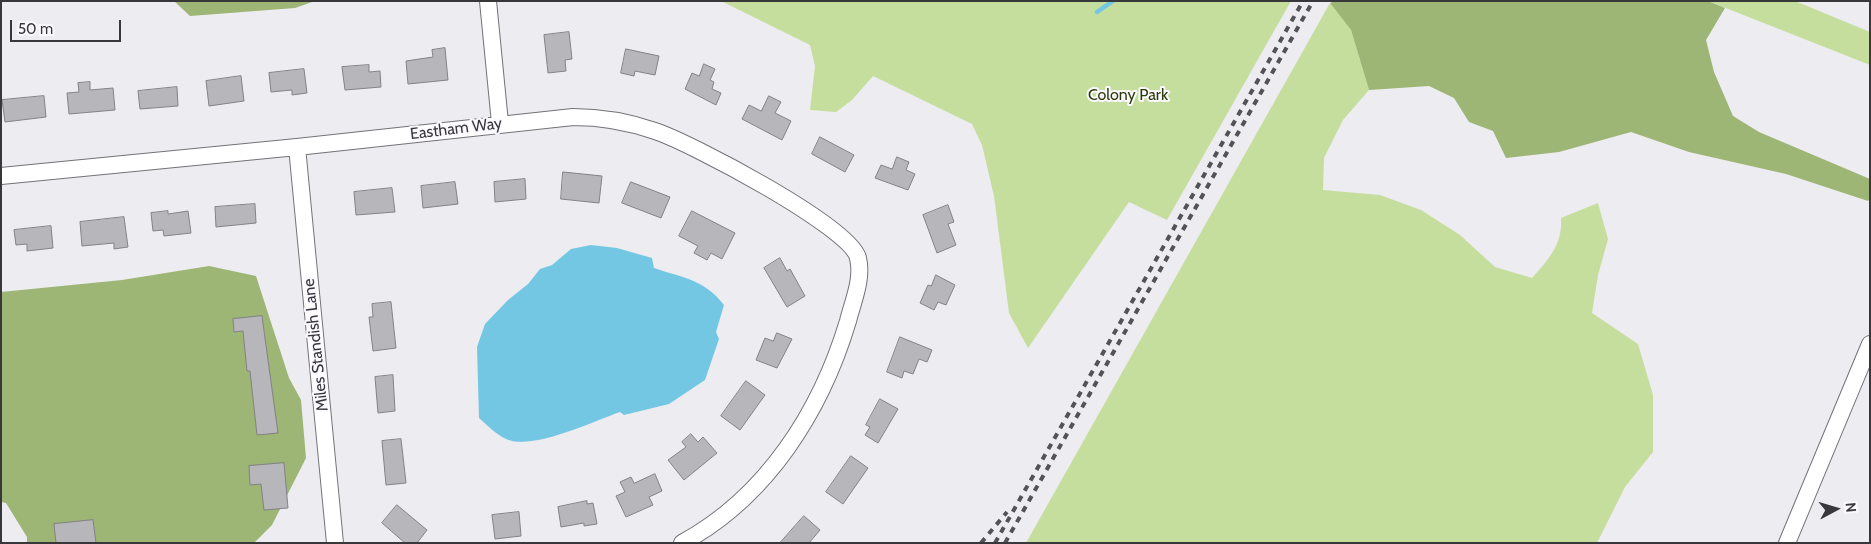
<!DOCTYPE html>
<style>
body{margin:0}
#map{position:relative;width:1871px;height:544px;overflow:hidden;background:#edecf1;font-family:Cabin,sans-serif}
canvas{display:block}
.frame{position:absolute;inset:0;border:2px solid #383739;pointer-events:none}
.north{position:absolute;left:1811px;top:484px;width:50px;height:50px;-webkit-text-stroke:4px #fbf9ff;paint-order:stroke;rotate:84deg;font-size:14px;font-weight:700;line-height:20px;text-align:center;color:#383739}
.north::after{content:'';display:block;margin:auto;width:18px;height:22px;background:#383739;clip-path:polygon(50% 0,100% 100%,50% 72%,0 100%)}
.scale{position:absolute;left:10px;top:20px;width:111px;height:22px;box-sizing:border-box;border:2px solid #383739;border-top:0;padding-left:6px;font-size:15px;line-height:18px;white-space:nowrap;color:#383739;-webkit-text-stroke:4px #fbf9ff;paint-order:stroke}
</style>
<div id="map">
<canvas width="1871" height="544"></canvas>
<div class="frame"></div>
<div class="north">N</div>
<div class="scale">50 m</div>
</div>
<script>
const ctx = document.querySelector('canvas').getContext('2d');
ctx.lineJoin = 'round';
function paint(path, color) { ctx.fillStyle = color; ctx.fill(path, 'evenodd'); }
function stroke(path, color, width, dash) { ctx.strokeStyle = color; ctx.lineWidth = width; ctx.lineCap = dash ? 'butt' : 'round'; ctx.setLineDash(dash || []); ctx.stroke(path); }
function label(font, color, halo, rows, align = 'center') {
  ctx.font = font + ' Cabin,sans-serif'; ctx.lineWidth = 4; ctx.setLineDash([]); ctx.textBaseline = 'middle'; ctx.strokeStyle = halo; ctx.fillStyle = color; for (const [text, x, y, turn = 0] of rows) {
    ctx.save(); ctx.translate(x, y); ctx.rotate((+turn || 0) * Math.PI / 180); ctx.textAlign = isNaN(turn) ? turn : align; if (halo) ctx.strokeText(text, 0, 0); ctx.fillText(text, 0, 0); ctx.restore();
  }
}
paint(new Path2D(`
 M721,1H1291L1167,220L1129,202L1028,348L1009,313L994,196L982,145L972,124L873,76L852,100L836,112L810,110L815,66L810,45Z
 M1708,1H1795L1870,32V65Z
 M1330,3L1351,30L1369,90L1343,120L1324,158L1323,190L1380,195L1421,210L1460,235L1495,267L1532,278C1548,260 1563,244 1561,218L1598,203L1608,239L1598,275L1592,313L1638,344L1653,395V452L1625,487L1597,543H1026Z`), '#c5de9d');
paint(new Path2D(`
 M174,1H315L295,8L190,16Z
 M1335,1H1708L1725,8L1706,40L1714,72L1733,116L1759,132L1870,179V198L1868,201L1786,174L1689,152L1631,132L1559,152L1506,158L1493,131L1469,122L1454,98L1429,86L1369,90L1351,30L1330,3Z
 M209,266L256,276L289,378L301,400L306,458L272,525L254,543H27V537L6,503L1,502V292L122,280Z`), '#9db575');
paint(new Path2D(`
 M591,245L617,248L652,258L654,268C683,278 704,279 724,305L716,332L719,339L705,380L669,404L624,415L620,412C594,421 532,451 506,439C497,435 487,425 479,418L477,347L485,324L508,300L528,284L540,269L552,265L571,249Z`), '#73c7e3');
stroke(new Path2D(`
 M1097,12L1113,1`), '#73c7e3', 4.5);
const building = new Path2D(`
 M569,32L572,59L565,60L566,71L548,73L544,35Z
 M445,48L448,80L408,84L406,61L433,57L432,50Z
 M626,49L659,56L655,75L635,71L634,76L621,73Z
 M704,64L715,69L710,80L714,82L712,89L721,93L716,105L685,89L692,73L699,76Z
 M369,65V72L380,71L381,87L345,90L342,67Z
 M304,69L307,93L292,95V90L271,92L269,73Z
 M241,76L244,101L209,106L206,81Z
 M90,82V90L113,88L115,110L69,114L67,93L79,92L78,83Z
 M177,87L178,106L140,109L138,91Z
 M44,96L46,117L5,122L2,100Z
 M769,96L781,102L775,113L791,121L782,140L742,119L749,105L761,111Z
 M820,137L854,155L845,172L812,154Z
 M897,157L909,162L906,170L915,174L908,190L875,178L881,165L892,169Z
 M563,172L602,176L599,203L561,199Z
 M525,179L526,199L495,202L494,182Z
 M455,182L458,204L423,208L421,186Z
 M631,182L670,197L661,218L622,203Z
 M392,188L395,212L356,215L354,192Z
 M255,204L256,223L216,227L215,207Z
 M948,205L954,222L948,224L956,245L937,253L923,215Z
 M168,211V214L188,211L191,233L164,236L163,230L153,231L151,213Z
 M692,211L735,233L722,259L711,253L707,260L694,253L698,246L679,236Z
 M124,217L128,247L114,249V243L82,246L80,222Z
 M51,226L53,248L27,251V244L16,245L14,230Z
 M780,258L787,271L790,269L805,296L787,307L764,268Z
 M936,275L955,285L946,305L938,302L934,310L920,303L928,285L931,286Z
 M391,302L396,348L373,351L369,317H373L372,304Z
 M262,316L278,433L257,435L250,371H247L243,331L234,332L233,319Z
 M777,333L792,339L777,368L756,360L765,338L773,341Z
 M900,337L932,350L927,362L919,359L913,374L904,371L902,378L887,372Z
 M393,375L395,411L378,413L375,377Z
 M746,381L765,395L740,430L721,416Z
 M880,399L898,409L878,443L865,435L870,427L866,425Z
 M691,434L698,442L703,437L717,453L684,480L668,460L686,447L682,442Z
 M401,439L406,483L386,485L382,441Z
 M851,456L868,468L843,504L826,492Z
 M284,463L288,508L264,510L261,484L250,485L249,466Z
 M655,474L662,491L649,497L653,505L626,517L616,496L625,492L620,482L631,477L634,483Z
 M587,501V504L593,503L597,524L584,526V523L561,527L558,507Z
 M397,505L427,530L417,543H405L382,523Z
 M519,512L521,536L495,539L492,515Z
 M804,516L820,530L809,543H780Z
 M93,520L96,543H56L54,524Z`);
paint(building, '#b7b6bb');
stroke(building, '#838287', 1);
const minor = new Path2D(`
 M488,1L500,123
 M297,147L335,543
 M1,176L297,147L573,117C601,117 629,122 655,131C689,142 851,227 858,258C863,279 853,301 848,321C821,411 767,497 682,543
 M1787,543L1870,344`);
stroke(minor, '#737277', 18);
stroke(minor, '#fff', 16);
stroke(new Path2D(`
 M981,543L1007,512
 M995,543L1303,1
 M1005,543L1313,1`), '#535254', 4, [6, 6]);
label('16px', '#2c3b0a', '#fbf9ff', [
 ["Colony Park",1128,95]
]);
label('16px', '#383739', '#fbf9ff', [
 ["Eastham Way",456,129,-7],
 ["Miles Standish Lane",316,345,-96]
]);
</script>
